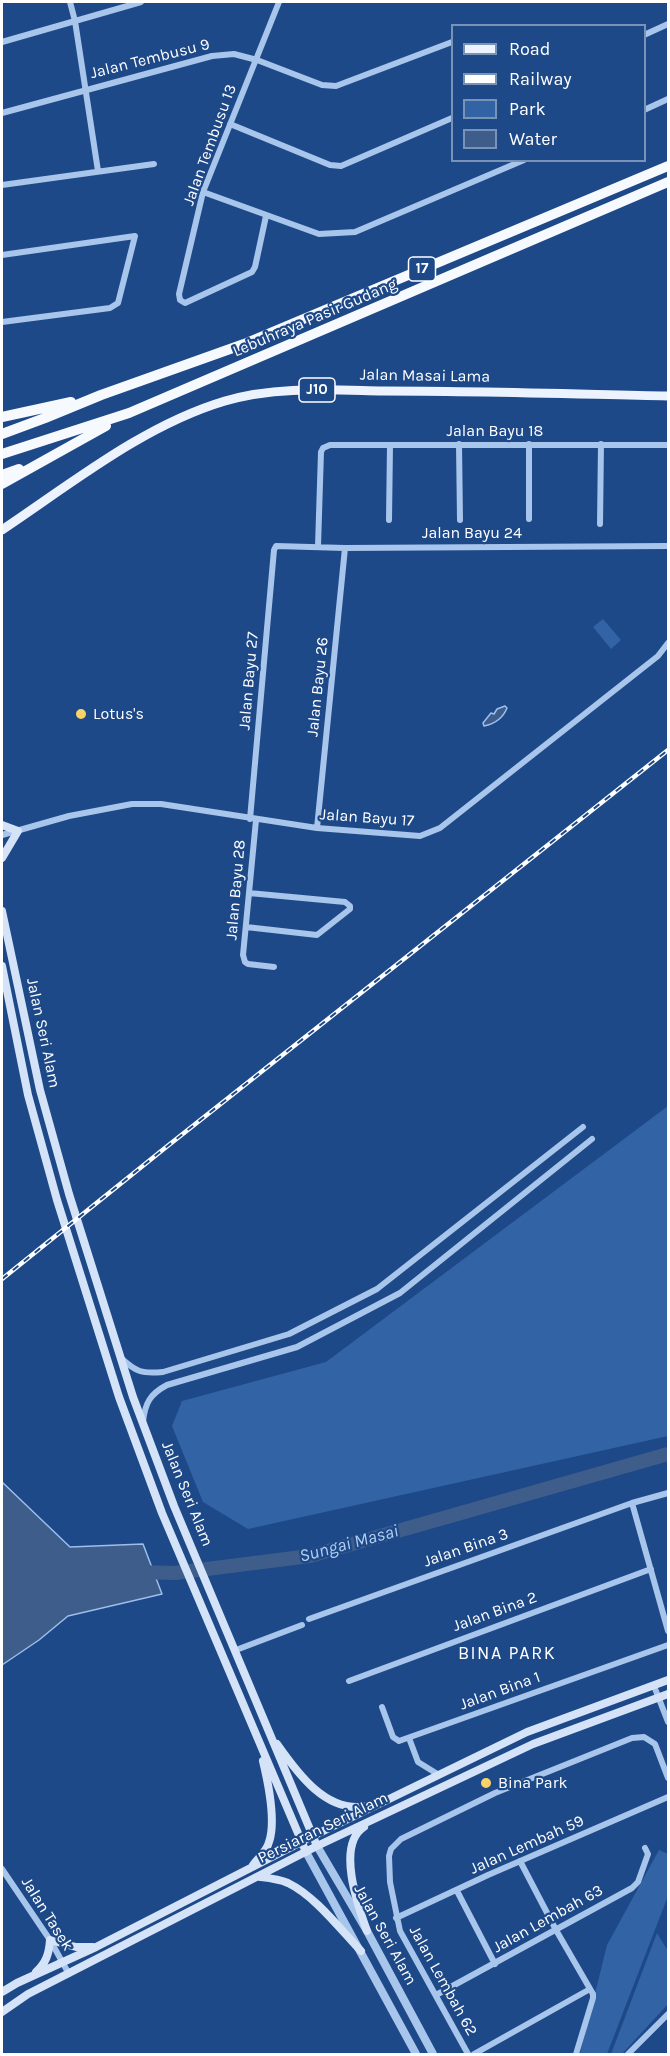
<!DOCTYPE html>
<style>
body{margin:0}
#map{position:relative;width:670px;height:2056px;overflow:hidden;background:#1e4988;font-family:Karla,sans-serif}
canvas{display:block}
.frame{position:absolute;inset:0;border:3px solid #fff;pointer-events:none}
.legend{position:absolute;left:451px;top:24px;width:195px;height:138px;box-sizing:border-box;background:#1e4988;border:2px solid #7892b8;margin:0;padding:8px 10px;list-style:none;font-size:18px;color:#fff}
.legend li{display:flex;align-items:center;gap:12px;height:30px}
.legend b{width:30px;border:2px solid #7892b8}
</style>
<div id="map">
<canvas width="670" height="2056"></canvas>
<div class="frame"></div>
<ul class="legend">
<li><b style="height:8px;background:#edf3fe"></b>Road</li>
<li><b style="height:8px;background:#fff"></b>Railway</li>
<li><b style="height:16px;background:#3263a5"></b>Park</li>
<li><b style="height:16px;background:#3e5d8b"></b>Water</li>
</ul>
</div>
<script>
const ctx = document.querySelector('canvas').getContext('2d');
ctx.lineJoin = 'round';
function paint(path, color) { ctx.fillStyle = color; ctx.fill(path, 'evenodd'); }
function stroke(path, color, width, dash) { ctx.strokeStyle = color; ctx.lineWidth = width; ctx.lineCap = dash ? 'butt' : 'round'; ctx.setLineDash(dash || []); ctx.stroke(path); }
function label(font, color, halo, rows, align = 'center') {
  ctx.font = font + ' Karla,sans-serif'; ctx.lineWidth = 4.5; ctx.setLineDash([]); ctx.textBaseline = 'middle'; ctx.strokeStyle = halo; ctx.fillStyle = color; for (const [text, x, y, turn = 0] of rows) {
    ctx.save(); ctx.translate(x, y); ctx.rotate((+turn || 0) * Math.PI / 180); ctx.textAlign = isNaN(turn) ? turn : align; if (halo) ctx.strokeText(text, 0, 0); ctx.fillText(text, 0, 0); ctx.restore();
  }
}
paint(new Path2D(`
 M603,619L621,640L611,649L593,627Z
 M668,1106V1436L248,1529L203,1502L172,1426L182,1401L326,1362Z
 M659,1850L668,1854V1896L607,2054H580L607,1945Z
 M657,1933L668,1951V2004L622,2054H611Z`), '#3263a5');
const water = new Path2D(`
 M505,706L507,708C503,718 494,724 484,726L483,723L491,713L494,714L497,709Z
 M2,1482L70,1547L143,1544L162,1594L68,1616L39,1640L2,1665Z`);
paint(water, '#3e5d8b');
stroke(water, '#9cbfec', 1.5);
stroke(new Path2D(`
 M137,1572L175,1573L310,1556L668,1454`), '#3e5d8b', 14);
stroke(new Path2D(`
 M70,2L75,21L98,171
 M644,35L668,24
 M2,42L141,2
 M644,110L668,99
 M2,113L212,56L234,54L257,60L322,85L336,86L452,42
 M230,124L330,165L341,166L452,118
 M2,185L154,164
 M203,192L319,234L355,232L524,160
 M266,216L255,267L252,272L185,303L180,300L179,294L203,192L279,2
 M2,255L135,236L118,303L110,308L2,322
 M459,444L460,520
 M529,444V519
 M389,520L390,445
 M600,524L601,444
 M318,546L321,452L323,448L330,445H668
 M250,819L274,550L276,546L345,548L668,546
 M256,820L243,955L245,962L248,964L274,967
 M317,828L345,548
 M2,835L69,816L132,804H161L317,828L420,836L440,828L658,656L668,643
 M246,927L317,935L350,909V906L345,902L249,893
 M121,1358C136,1372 142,1374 163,1372L289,1334L377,1289L583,1127
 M143,1422C145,1403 150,1394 167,1385L297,1347L400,1293L592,1139
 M632,1503L668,1631
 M309,1619L632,1503L668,1493
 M236,1650L302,1625
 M349,1681L651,1569
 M654,1686L668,1722
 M382,1707L393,1737L399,1741L668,1645
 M409,1738L418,1762L439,1775
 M520,1861L556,1930L593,1994V1998L576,2054
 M2,1869L50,1940L69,1974
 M457,1891L495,1964
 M396,1918L488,1875L668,1797
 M436,1995L632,1888L638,1882L648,1854L645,1848
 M468,2054L400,1931L390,1882L389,1856L391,1849L401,1839L495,1793L632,1738L644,1737L655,1744L668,1778
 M474,2054L590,1989
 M628,2054L668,2014`), '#a8c5eb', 6);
stroke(new Path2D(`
 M317,1846L367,1931L433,2054
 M306,1852L416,2054`), '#a8c5eb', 8);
stroke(new Path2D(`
 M2,825L18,831L2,858
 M2,911L40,1090L69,1194L133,1397L174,1506L317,1846
 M2,966L28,1095L57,1200L119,1397L162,1513L306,1852
 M277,1744C298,1774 327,1814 367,1806
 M364,1827C336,1845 358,1906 367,1931
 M253,1865C258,1858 267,1851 269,1842C276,1822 268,1782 263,1761
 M260,1877C269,1878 279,1879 288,1883C315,1896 340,1929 361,1951
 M36,1972C46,1963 49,1954 50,1940L76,1947H93
 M2,1992L17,1983L96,1947L313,1836L527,1732L668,1680
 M2,2012L28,1994L317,1846L533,1744L668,1694`), '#d4e3f8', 8);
stroke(new Path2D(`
 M2,530C71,484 144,425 225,401C275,386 331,390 383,391C478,391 573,394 668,396`), '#edf3fe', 9);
stroke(new Path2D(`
 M2,417L71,402
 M2,434L45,418L101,395L244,344L668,166
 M2,454L129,413L668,182
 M2,475L19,469
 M2,484L106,426`), '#f6f9fe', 10);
const rail = new Path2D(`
 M2,1279L165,1148L668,750`);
stroke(rail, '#fff', 4.5);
stroke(rail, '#1e4988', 2, [7]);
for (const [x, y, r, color] of [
 [81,714,6,"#fad367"],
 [486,1783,6,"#fad367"]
]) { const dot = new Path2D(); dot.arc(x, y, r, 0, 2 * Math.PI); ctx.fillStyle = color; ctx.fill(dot); stroke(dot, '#1e4988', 2); }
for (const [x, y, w] of [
 [422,269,27],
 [317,390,36]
]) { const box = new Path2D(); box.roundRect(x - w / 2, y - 12, w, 24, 4.5); ctx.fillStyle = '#1e4988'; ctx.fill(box); stroke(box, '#fff', 1.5); }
label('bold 15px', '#fff', null, [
 ["17",422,269],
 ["J10",317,390]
]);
label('16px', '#fff', '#1e4988', [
 ["Jalan Tembusu 9",150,59,-14],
 ["Jalan Tembusu 13",210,145,-70],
 ["Lebuhraya Pasir Gudang",315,318,-23],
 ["Jalan Masai Lama",425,376,1],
 ["Jalan Bayu 18",495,431],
 ["Jalan Bayu 24",472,533],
 ["Jalan Bayu 27",249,681,-85],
 ["Jalan Bayu 26",318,687,-84],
 ["Jalan Bayu 17",367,818,4],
 ["Jalan Bayu 28",236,890,-85],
 ["Jalan Seri Alam",43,1033,78],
 ["Jalan Seri Alam",187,1494,68],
 ["Jalan Bina 3",466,1548,-19],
 ["Jalan Bina 2",495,1612,-20],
 ["Jalan Bina 1",500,1691,-20],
 ["Persiaran Seri Alam",323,1828,-26],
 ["Jalan Lembah 59",527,1845,-24],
 ["Jalan Tasek",47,1914,58],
 ["Jalan Lembah 63",548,1919,-29],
 ["Jalan Seri Alam",385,1935,61],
 ["Jalan Lembah 62",443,1981,61]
]);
label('16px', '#fff', '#1e4988', [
 ["Lotus's",93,714],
 ["Bina Park",498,1783]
], 'left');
label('italic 18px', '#b4cff2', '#1e4988', [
 ["Sungai Masai",349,1544,-15]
]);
ctx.letterSpacing = '1.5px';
label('18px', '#fff', '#1e4988', [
 ["BINA PARK",507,1654]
]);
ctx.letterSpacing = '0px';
</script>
